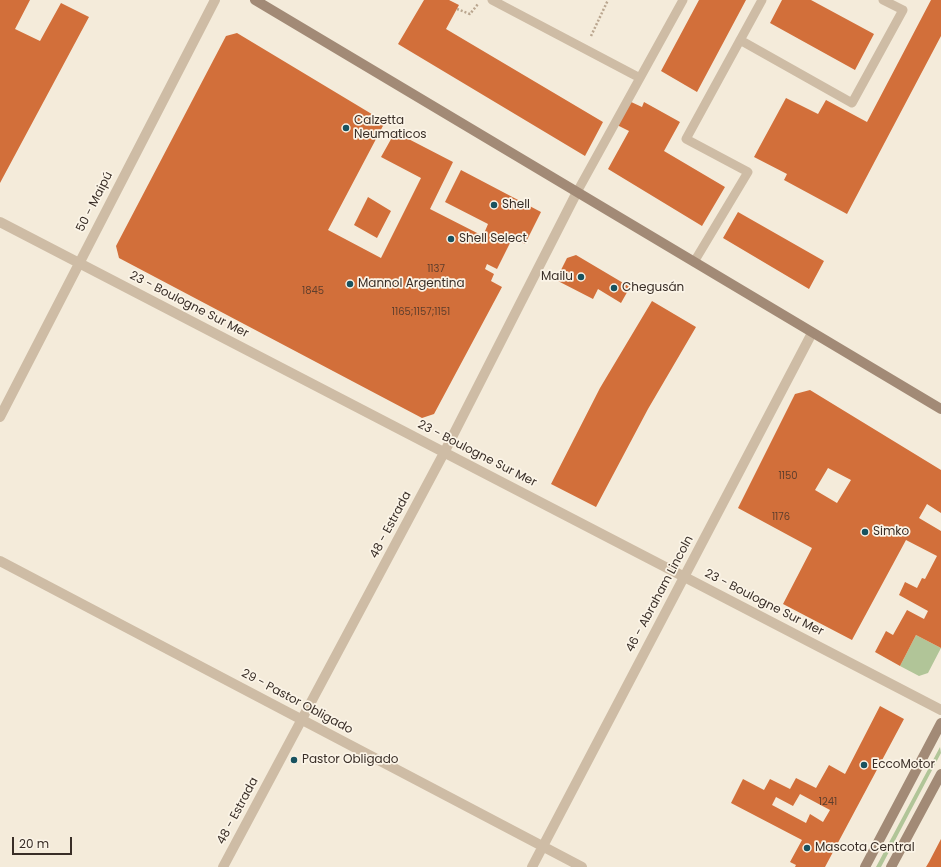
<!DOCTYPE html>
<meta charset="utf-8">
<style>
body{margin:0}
#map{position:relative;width:941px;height:867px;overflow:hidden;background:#f4ebda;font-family:Poppins,sans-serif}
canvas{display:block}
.scale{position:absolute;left:12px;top:837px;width:60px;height:18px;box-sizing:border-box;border:2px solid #392e27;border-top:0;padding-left:5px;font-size:12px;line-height:14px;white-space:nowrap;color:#392e27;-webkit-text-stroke:3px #fbf4e7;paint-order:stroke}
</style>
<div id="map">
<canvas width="941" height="867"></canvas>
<div class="scale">20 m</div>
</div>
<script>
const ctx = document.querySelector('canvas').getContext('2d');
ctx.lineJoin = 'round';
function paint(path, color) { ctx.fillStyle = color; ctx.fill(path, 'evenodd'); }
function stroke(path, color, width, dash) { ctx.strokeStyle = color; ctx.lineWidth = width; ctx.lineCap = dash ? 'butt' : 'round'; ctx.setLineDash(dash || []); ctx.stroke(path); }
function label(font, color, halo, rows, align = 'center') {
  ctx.font = font + ' Poppins,sans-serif'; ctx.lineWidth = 3.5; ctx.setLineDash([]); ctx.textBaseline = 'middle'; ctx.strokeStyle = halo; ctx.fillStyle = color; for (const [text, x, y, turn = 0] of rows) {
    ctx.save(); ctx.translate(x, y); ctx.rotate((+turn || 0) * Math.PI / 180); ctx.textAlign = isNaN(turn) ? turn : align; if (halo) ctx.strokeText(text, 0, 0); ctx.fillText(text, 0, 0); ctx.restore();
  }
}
paint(new Path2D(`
 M916,635L941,648L928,673L919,676L900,666Z
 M940,747L941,753L881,867H876Z`), '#b1c598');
paint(new Path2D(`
 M0,0H30L15,29L40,41L61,3L89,17L0,183Z
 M424,0H449L459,5L446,29L603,122L585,156L398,44Z
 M699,0H746L697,92L661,71Z
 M782,0H811L874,34L855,70L770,23Z
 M931,0H941V36L847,214L784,180L787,174L754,157L786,98L818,114L826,100L867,122Z
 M237,33L385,122L328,230L381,258L421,178L381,157L395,132L453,162L430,209L483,236L488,224L445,202L461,170L541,212L525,244L513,237L497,269L487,264L485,269L494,274L491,281L502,287L434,414L422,418L119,258L116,246L226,36Z
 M629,101L642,107L644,102L680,122L664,151L725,187L702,226L608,169L629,131L617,125Z
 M368,197L391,211L377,238L354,225Z
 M738,212L824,261L809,289L723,238Z
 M576,255L630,287L621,303L598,289L593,299L556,280L567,258Z
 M652,301L696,327L648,409L596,507L551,484L600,388Z
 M810,390L941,470V513L927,504L919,518L941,531V648L916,635L900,666L875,652L886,631L893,635L907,610L924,619L928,611L899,595L905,582L917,588L922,578L925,579L937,556L906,540L852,640L783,604L812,548L738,508L795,394ZM828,468L851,480L837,503L815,490Z
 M880,706L904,719L825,867H795L796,865L790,862L802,840L731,803L743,779L764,790L770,779L790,789L796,778L816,788L829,765L845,774ZM800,794L830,810L823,822L810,814L806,823L772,805L776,797L793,806Z
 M941,839V867H926L929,862Z`), '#d26f3a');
stroke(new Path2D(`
 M457,9L470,14L478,4
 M591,36L608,0`), '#baa68f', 2.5, [2, 2]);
stroke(new Path2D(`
 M492,0L640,78
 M740,40L852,103L903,10L883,0
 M577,192L683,0
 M694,262L748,172L686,139L762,0`), '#cebca5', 9);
stroke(new Path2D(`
 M0,222L941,710
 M0,417L215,0
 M0,561L582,867
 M223,867L445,451L577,192
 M532,867L812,333`), '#cebca5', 10);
stroke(new Path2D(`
 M255,0L941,409
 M865,867L941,723
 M891,867L941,774`), '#a28a76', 10);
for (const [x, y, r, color] of [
 [346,128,4,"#18525f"],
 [494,205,4,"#18525f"],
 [451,239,4,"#18525f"],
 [581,277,4,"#18525f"],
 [350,284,4,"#18525f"],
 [614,288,4,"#18525f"],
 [865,532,4,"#18525f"],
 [294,760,4,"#18525f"],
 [864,765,4,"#18525f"],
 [807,848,4,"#18525f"]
]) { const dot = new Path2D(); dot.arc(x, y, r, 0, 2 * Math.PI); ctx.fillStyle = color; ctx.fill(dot); stroke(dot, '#fbf4e7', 1.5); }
label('10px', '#5f3e2c', null, [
 ["1137",436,269],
 ["1845",313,291],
 ["1165;1157;1151",421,312],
 ["1150",788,476],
 ["1176",781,517],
 ["1241",828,802]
]);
label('12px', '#392e27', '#fbf4e7', [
 ["Calzetta",354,121],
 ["Neumaticos",354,135],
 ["Shell",502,205],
 ["Shell Select",459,239],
 ["Mailu",573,277,"right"],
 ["Mannol Argentina",358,284],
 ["Chegusán",622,288],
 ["Simko",873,532],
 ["Pastor Obligado",302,760],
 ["EccoMotor",872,765],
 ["Mascota Central",815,848]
], 'left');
label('12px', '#392e27', '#fbf4e7', [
 ["50 - Maipú",95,202,-63],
 ["23 - Boulogne Sur Mer",189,305,27],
 ["23 - Boulogne Sur Mer",477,454,27],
 ["48 - Estrada",391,525,-62],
 ["46 - Abraham Lincoln",660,594,-62],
 ["23 - Boulogne Sur Mer",764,603,27],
 ["29 - Pastor Obligado",297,702,28],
 ["48 - Estrada",238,811,-62]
]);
</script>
